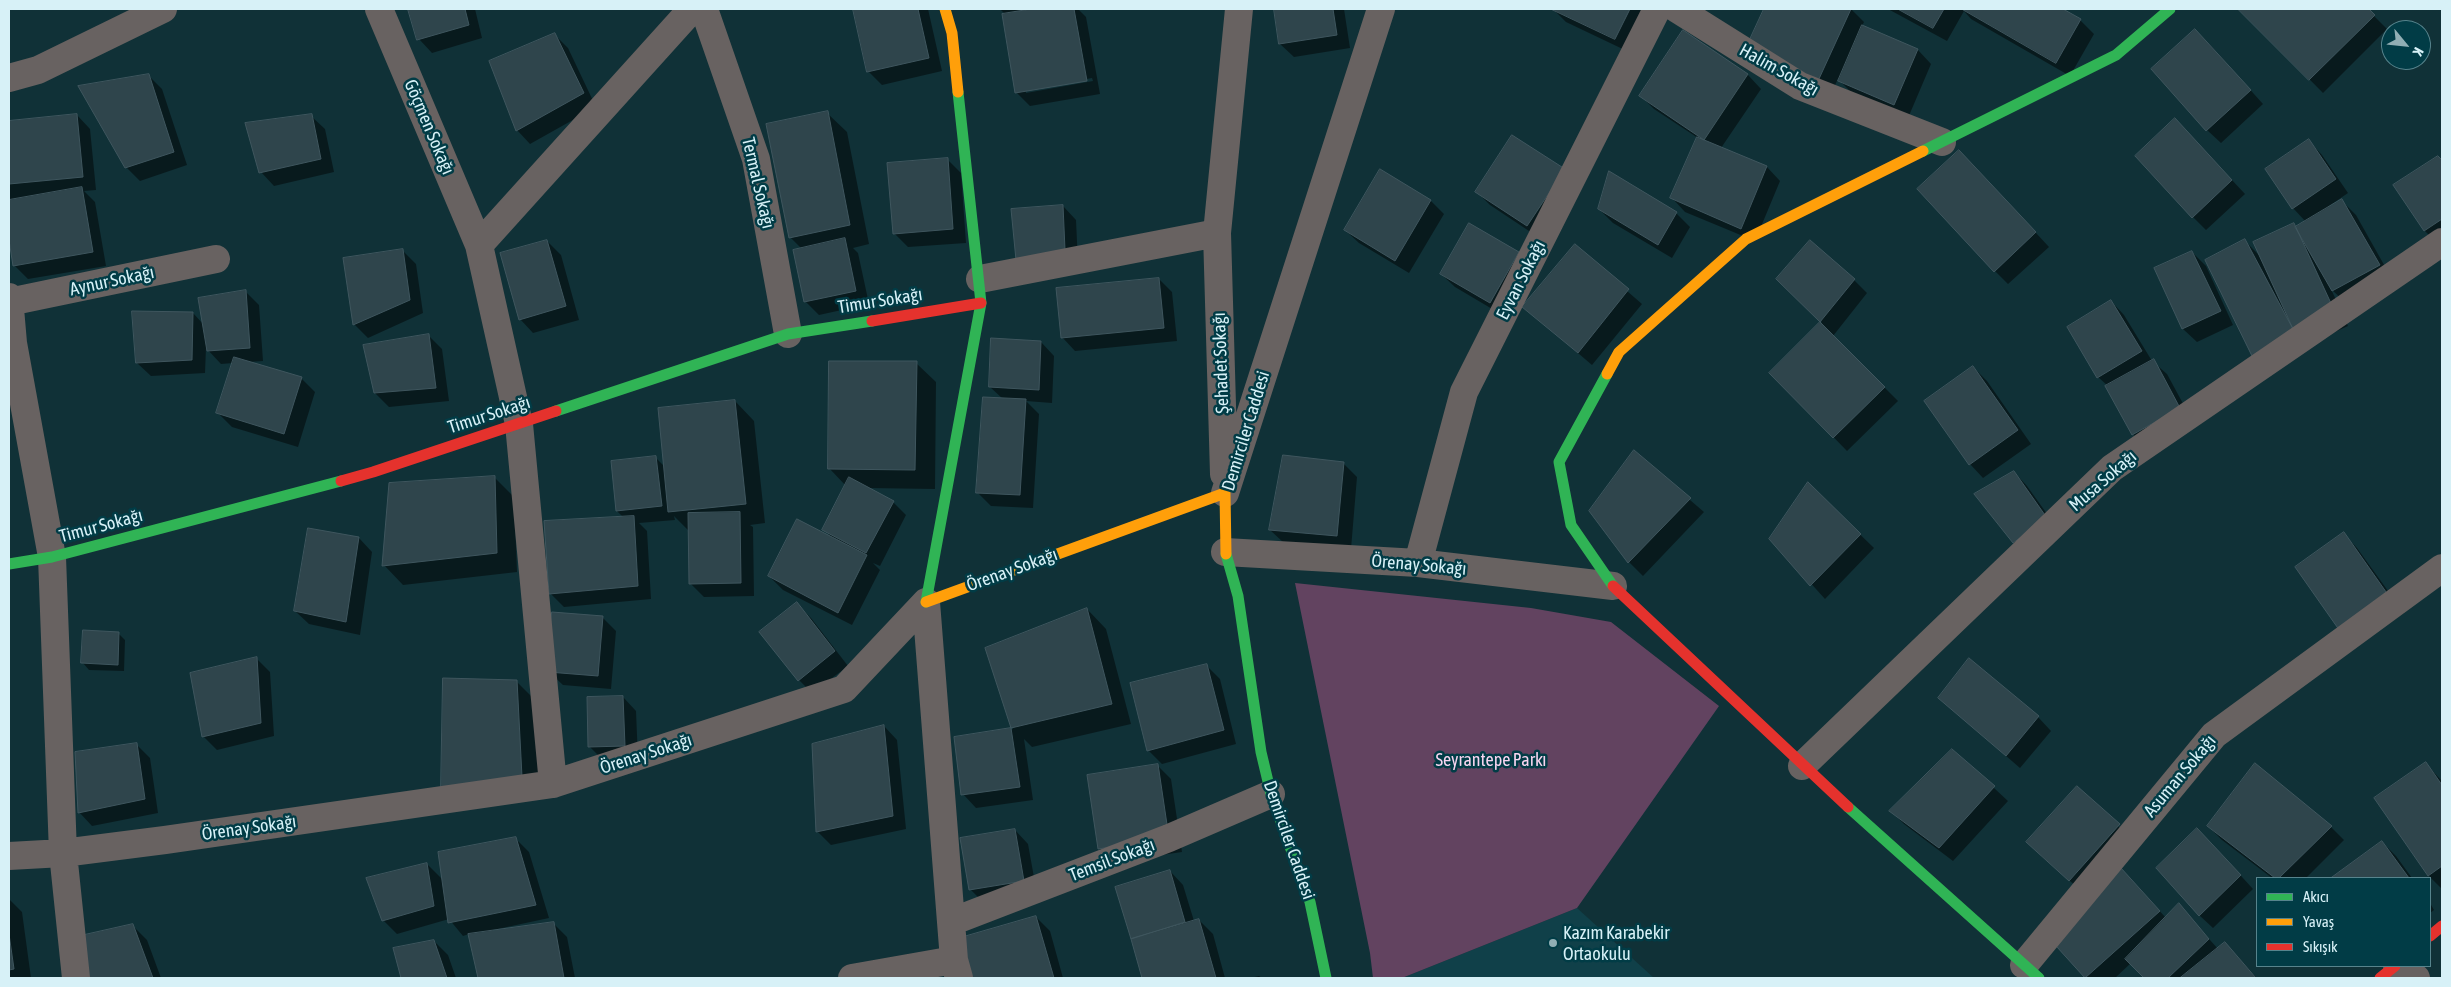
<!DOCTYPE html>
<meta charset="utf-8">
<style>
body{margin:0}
#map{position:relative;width:2451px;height:987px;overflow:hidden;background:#103137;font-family:"Asap Condensed",sans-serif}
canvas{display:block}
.frame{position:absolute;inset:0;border:10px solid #d7f1f7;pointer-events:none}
.legend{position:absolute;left:2256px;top:877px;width:175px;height:90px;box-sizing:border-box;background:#013c46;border:1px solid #57848d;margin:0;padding:6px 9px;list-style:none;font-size:15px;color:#d7f1f7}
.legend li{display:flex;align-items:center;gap:10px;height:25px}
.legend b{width:25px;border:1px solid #57848d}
.north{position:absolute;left:2381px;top:20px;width:50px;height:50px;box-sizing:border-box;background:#013c46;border:1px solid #57848d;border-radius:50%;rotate:118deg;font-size:14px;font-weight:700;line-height:20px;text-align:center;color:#d7f1f7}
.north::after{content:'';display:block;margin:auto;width:18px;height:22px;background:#91aeb4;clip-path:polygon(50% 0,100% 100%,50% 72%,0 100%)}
</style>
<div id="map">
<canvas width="2451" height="987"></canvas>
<div class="frame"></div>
<ul class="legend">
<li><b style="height:6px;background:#30b455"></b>Akıcı</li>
<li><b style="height:6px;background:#ff9f0a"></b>Yavaş</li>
<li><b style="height:6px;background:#e5322d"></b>Sıkışık</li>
</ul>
<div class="north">K</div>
</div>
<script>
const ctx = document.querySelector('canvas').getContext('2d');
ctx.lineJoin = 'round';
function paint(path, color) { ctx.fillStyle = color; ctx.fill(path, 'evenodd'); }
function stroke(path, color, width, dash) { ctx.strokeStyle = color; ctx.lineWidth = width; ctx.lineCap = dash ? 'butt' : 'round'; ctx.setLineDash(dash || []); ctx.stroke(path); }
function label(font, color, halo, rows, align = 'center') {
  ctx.font = font + ' "Asap Condensed",sans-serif'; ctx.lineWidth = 5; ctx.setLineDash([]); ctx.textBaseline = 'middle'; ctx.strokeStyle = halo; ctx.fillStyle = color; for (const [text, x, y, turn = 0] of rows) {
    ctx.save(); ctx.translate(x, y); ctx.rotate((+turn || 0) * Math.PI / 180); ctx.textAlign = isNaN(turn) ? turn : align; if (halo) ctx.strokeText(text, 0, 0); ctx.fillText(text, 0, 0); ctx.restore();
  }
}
paint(new Path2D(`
 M1577,908L1654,978H1402Z`), '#104049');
paint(new Path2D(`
 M1295,583L1531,608L1611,622L1719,706L1577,908L1402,978H1373L1370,953Z`), '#624360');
paint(new Path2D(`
 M409,9H475L482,38L432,53L419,39Z
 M854,9H928L942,71L882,85L868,71Z
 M1000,9H1078L1086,17L1100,94L1030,106L1017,93L1005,14ZM1092,78L1093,81L1026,93V90Z
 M1275,9H1344L1350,48L1294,57L1280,44Z
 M1553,9H1651L1629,52L1566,22Z
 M1766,9H1851L1864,22L1862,26L1918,50L1931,64L1908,118L1853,94L1838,79L1831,93L1748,48Z
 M1888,9H2060L2080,20L2094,34L2070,76L1971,19L1964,11L1947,41Z
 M2240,9H2367L2387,29L2323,93Z
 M1683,32L1748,75L1761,89L1721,148L1767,167L1780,181L1755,241L1685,212L1672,198L1698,138L1654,109L1641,96Z
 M555,35L568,48L596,107L530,144L517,130Z
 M2209,44L2263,104L2221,143L2207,130Z
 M149,76L162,89L187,165L140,181L126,167Z
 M827,113L847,132L869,244L853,248L858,253L869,304L819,315L805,301L802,249L790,237Z
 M77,115L90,129L96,190L84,191L95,202L106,266L28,279L14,265L9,232V201H12L9,198V122Z
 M311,116L325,129L334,172L274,186L261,172Z
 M2188,133L2245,194L2206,230L2193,217Z
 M2309,141L2322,155L2348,193L2329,206L2330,208L2342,201L2356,215L2392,279L2347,304L2331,289L2348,326L2308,344L2267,369L2245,241L2260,256L2294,224L2297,227L2306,222L2293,208Z
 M2437,157L2442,162V242L2438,244L2425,231L2395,185Z
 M948,160L961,173L966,243L908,247L894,233Z
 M1973,165L2049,247L2008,284L1995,271Z
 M1564,170L1541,239L1490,205L1477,192Z
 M1610,173L1676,213L1690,227L1672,258L1613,223L1599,209Z
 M1430,200L1444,214L1409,273L1359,243L1345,230Z
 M1063,206L1076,220L1078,263L1012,210Z
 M547,241L561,255L579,320L533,333L520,319Z
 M1575,246L1642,304L1592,365L1524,307Z
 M402,250L416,264L423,313L368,338L354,324Z
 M2192,252L2206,266L2233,325L2197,342L2183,329L2156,269Z
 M1518,253L1532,267L1504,316L1455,287L1441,274Z
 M1159,279L1172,292L1177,341L1075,351L1062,337Z
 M1854,280L1867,293L1833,336L1898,401L1847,451L1771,373L1822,322L1791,293Z
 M246,292L259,305L263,361L248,362L301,378L315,392L298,447L232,427L218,413L233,363L221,364L206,348L205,373L151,376L137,363L193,313L204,325Z
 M2111,301L2124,315L2152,361L2167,374L2193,422L2147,448L2133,434L2108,386L2098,377Z
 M428,335L442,349L449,401L389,407L375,393Z
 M1041,342L1054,356L1052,403L1026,401L1039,414L1033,508L991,506L977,492L1003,399L990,387Z
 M916,363L936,382L935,489L867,488L893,502L906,515L880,566L873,563L880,570L852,625L783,590L769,576L832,538L824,529L846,486L829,468Z
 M1973,367L1987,381L2031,444L1983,478L1970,464Z
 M735,401L754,421L765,523L750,525L753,527L754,596L704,597L690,583L689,531L674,516L675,520L639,523L647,531L651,599L564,607L550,593L624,518L617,511L656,458L665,467Z
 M1634,452L1704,512L1643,576L1629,562L1590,511Z
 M1343,463L1357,477L1351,549L1284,543L1270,530Z
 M2014,472L2027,486L2060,532L2028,556L2014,543L1976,494Z
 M494,477L514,497L517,572L403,585L384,565Z
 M1808,484L1874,548L1825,599L1770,538Z
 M2344,534L2357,548L2404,613L2357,646Z
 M359,538L372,552L360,635L309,624L295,611Z
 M797,604L811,618L848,666L812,693L799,680Z
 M1087,609L1106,629L1131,724L1032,747L1024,739L1033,800L976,808L963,794L955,738L1013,729L987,648Z
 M602,617L616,631L611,689L563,685L549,672Z
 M118,633L125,640L124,671L89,670L83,663Z
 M256,658L270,672L274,736L217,750L203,736Z
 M1206,665L1220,679L1236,744L1162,764L1148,750Z
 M516,681L536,701L541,796L462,809Z
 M623,697L636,711L638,759L603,760L590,747Z
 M1939,698L2038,717L2051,731L2020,768Z
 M884,726L897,740L906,829L831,845L817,831Z
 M137,745L150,758L158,813L92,826L79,812Z
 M1953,750L2008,801L1953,861L1904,824L1891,811Z
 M2426,764L2442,781V889L2429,876L2376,799Z
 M1157,765L1171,779L1182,852L1113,862L1100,849Z
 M2077,788L2132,839L2084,893L2041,856Z
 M2208,826L2331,827L2344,840L2306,878H2272L2222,840Z
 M1015,830L1028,844L1037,894L984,903L970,889Z
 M515,838L529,852L549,918L493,930V932L554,924L567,937L575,978H479L469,934L463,936L449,919L397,934L383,920L427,864L443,880Z
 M2382,842L2396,856L2412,878H2333Z
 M2211,843L2253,889L2213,928L2199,915Z
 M1170,871L1183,885L1194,921L1199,920L1213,934L1225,978H1143L1116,887Z
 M2135,884L2166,918L2179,905L2218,949L2225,944L2257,978H2146L2131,963L2115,978H2087L2049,936Z
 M9,899L22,912L31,978H9Z
 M2430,903L2434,910L2430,913Z
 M1036,917L1050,931L1063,978H973L962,938Z
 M133,926L147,940L161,978H89Z
 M434,941L448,955L456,978H402L394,949Z
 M1259,976L1262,978H1250Z`), '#0007');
const building = new Path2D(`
 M408,9H465L469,25L417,40Z
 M853,9H918L929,58L867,72Z
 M1031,9H1074L1087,81L1015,93L1002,14Z
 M1274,9H1333L1337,35L1279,44Z
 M1551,9H1630L1615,39Z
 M1764,9H1851L1818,81L1746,48Z
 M1898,9H1944L1933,28Z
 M1962,9H2063L2081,19L2056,63Z
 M2238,9H2369L2375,15L2309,80Z
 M1862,25L1918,49L1894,105L1838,81Z
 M2195,29L2251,90L2206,131L2151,69Z
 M1683,30L1748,74L1704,140L1639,96Z
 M555,33L584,93L516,131L489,61Z
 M149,74L174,152L125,168L78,86Z
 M828,111L850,225L789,238L766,124Z
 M77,114L83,177L9,184V121Z
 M312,114L321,159L259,173L245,123Z
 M2175,118L2232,180L2192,218L2135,156Z
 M1512,135L1565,169L1527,226L1475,192Z
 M1697,137L1767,166L1741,229L1670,198Z
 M2309,139L2336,179L2292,209L2265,169Z
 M1959,150L2036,232L1994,272L1917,189Z
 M2438,156L2442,160V219L2424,231L2393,185Z
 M948,158L953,229L893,234L887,163Z
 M1380,169L1431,200L1395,261L1344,230Z
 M1609,171L1677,212L1658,245L1598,209Z
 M82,187L93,252L13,266L9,240V200Z
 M2342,199L2380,265L2332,291L2295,227Z
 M1063,205L1065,250L1016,260L1011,209Z
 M1469,223L1519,252L1490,303L1440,274Z
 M2294,223L2335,312L2294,331L2253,242Z
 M845,238L856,291L804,302L793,250Z
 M2245,239L2294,331L2252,356L2205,260Z
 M547,240L566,306L519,320L500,253Z
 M1810,240L1855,279L1820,322L1776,279Z
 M1575,244L1629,289L1578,353L1522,307Z
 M403,249L410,300L353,325L343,258Z
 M2192,251L2221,311L2182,329L2154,268Z
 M1159,278L1164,328L1061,338L1056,288Z
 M246,290L250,348L207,351L198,298Z
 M2111,300L2142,351L2097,378L2067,327Z
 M132,311L193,312L192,360L136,363Z
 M1820,322L1885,387L1833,438L1769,373Z
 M429,334L436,388L374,393L363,345Z
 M991,338L1041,341L1039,390L989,387Z
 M234,357L302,377L284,434L216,413Z
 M2154,359L2180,408L2132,435L2105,386Z
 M829,361H917L915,470L828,469Z
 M1973,366L2018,430L1969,465L1924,401Z
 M983,397L1026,399L1020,495L976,493Z
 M735,400L746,504L668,512L658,408Z
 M1634,450L1691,498L1628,563L1589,511Z
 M1283,455L1344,462L1337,536L1269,530Z
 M656,456L662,506L616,511L611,461Z
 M2014,471L2047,518L2013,543L1974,494Z
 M495,476L497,553L382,566L389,483Z
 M849,477L894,501L866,553L822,530Z
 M1808,482L1861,534L1810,586L1769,539Z
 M740,512L741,583L689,584L688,513Z
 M634,516L638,586L549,594L544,521Z
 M797,519L867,555L838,613L768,576Z
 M308,528L359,537L346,622L294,611Z
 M2344,532L2391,599L2342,634L2295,567Z
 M797,602L835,651L798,681L759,632Z
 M1087,608L1112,704L1011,728L985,648Z
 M552,612L603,616L598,676L548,672Z
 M83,630L119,632L118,665L81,663Z
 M257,657L261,723L202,737L190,673Z
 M1969,658L2039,716L2006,756L1938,698Z
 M1207,664L1224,730L1147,751L1130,683Z
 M443,678L517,680L522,777L441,789Z
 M623,696L625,746L588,747L587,697Z
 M884,725L893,816L816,832L812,744Z
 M1011,728L1020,787L961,795L954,737Z
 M137,743L145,799L78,813L75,752Z
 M1952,749L1995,786L1939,848L1889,811Z
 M2426,762L2442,785V866L2428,876L2374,798Z
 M2255,763L2332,826L2279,878H2275L2207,826Z
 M1158,764L1169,838L1098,849L1087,775Z
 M2077,786L2120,824L2069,881L2026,842Z
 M2197,828L2241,875L2199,916L2156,868Z
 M1015,829L1024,881L969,890L960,838Z
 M516,837L536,905L448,923L438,852Z
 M2382,841L2409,878H2331Z
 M427,863L434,906L382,921L366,878Z
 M2121,868L2160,911L2085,978L2047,936Z
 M1170,870L1185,922L1131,939L1115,887Z
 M2179,903L2209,939L2168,978H2144L2125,959Z
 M1036,916L1054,978H972L960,938Z
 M1199,919L1216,978H1142L1131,939Z
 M554,922L564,978H478L468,934Z
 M133,924L153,978H87L80,936Z
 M9,934L14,969L9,970Z
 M434,940L447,978H401L393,948Z
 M2225,942L2256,978H2180Z`);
paint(building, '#2f454c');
stroke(building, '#3f565e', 1);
stroke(new Path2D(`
 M379,9L479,245
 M704,9L756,159L788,334
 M1677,9L1800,86L1942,142
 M9,78L38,70L163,9
 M980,279L1217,233
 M9,297L13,343L52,557L63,853L76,978
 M9,302L216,259
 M1224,474L1217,233L1239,9
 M1225,493L1381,9
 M1225,552L1418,563L1613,586
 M1418,563L1464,392L1657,9
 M926,602L951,922L954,960L959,978
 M1802,766L2112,468L2442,242
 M553,784L519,424L479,245L692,9
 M9,856L63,853L165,840L553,784L844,689L926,602
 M951,922L1169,838L1271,794
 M2024,965L2214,735L2442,568
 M2397,966L2416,978
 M852,978L954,960`), '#686261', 28);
stroke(new Path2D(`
 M1923,151L2116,55L2170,9
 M1607,374L1559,462L1571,525L1613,586
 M556,411L788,334L872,321
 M1226,554L1238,596L1261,752L1271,794L1310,902L1326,978
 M9,564L52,557L341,481
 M926,602L981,303L958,92
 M1848,807L2039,978`), '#30b455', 11);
stroke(new Path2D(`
 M945,9L952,33L958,92
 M1607,374L1619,352L1746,239L1923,151
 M926,602L1225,493L1226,554`), '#ff9f0a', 11);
stroke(new Path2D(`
 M872,321L981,303
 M341,481L373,472L556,411
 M1613,586L1848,807
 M2430,936L2442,926
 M2380,978L2395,966`), '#e5322d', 11);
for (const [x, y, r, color] of [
 [1553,943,5,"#91aeb4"]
]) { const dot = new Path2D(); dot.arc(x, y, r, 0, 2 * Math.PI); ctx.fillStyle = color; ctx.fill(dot); stroke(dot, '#013c46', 2); }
label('18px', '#d7f1f7', '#013c46', [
 ["Halim Sokağı",1779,70,29],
 ["Göçmen Sokağı",429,127,67],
 ["Termal Sokağı",758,183,77],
 ["Eyvan Sokağı",1521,280,-63],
 ["Aynur Sokağı",112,281,-12],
 ["Timur Sokağı",880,301,-9],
 ["Şehadet Sokağı",1221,363,-92],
 ["Timur Sokağı",489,415,-18],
 ["Demirciler Caddesi",1246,431,-73],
 ["Musa Sokağı",2103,481,-41],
 ["Timur Sokağı",101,526,-15],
 ["Örenay Sokağı",1419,565,5],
 ["Örenay Sokağı",1012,570,-20],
 ["Örenay Sokağı",646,754,-18],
 ["Asuman Sokağı",2180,776,-50],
 ["Örenay Sokağı",249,828,-8],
 ["Demirciler Caddesi",1289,840,71],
 ["Temsil Sokağı",1112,860,-21]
]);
label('18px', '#f8d5f0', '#013c46', [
 ["Seyrantepe Parkı",1491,760]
]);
label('18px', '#d7f1f7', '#013c46', [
 ["Kazım Karabekir",1563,933],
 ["Ortaokulu",1563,954]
], 'left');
</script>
